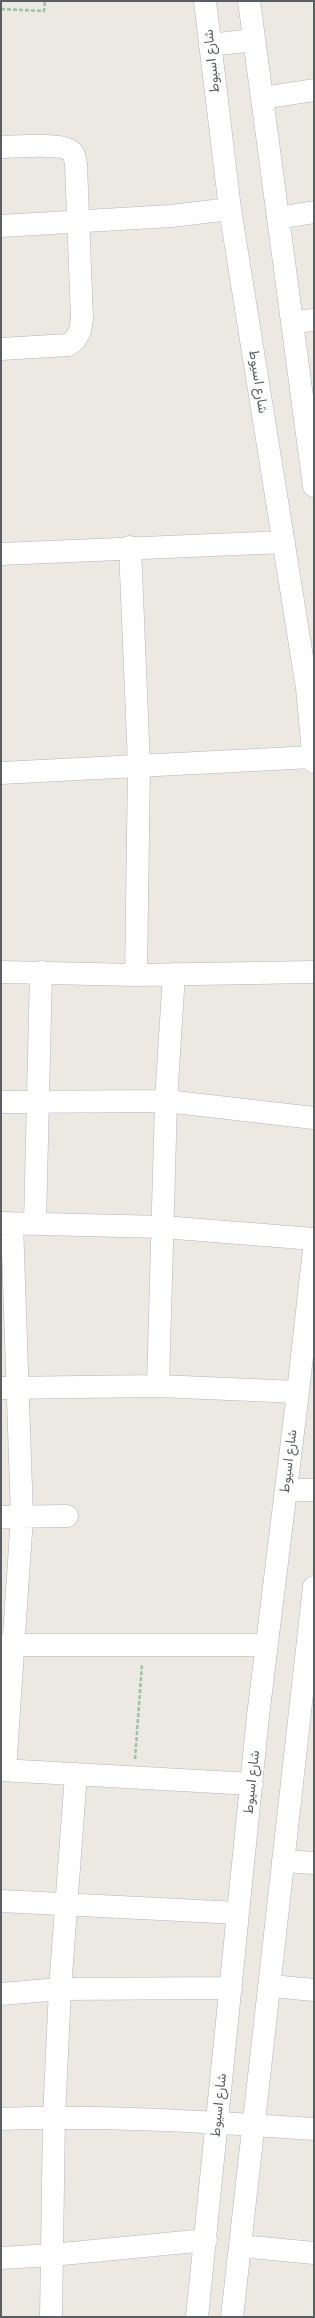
<!DOCTYPE html>
<meta charset="utf-8">
<style>
body{margin:0}
#map{position:relative;width:315px;height:2318px;overflow:hidden;background:#ece9e2;font-family:Rubik,sans-serif}
canvas{display:block}
.frame{position:absolute;inset:0;border:2px solid #5a5e62;pointer-events:none}
</style>
<div id="map">
<canvas width="315" height="2318"></canvas>
<div class="frame"></div>
</div>
<script>
const ctx = document.querySelector('canvas').getContext('2d');
ctx.lineJoin = 'round';
function stroke(path, color, width, dash) { ctx.strokeStyle = color; ctx.lineWidth = width; ctx.lineCap = dash ? 'butt' : 'round'; ctx.setLineDash(dash || []); ctx.stroke(path); }
function label(font, color, halo, rows, align = 'center') {
  ctx.font = font + ' Rubik,"Noto Sans Arabic",sans-serif'; ctx.lineWidth = 3; ctx.setLineDash([]); ctx.textBaseline = 'middle'; ctx.strokeStyle = halo; ctx.fillStyle = color; for (const [text, x, y, turn = 0] of rows) {
    ctx.save(); ctx.translate(x, y); ctx.rotate((+turn || 0) * Math.PI / 180); ctx.textAlign = isNaN(turn) ? turn : align; if (halo) ctx.strokeText(text, 0, 0); ctx.fillText(text, 0, 0); ctx.restore();
  }
}
const minor = new Path2D(`
 M205,1L230,209L307,688L314,762
 M249,1L314,486
 M210,45L254,40
 M262,98L314,90
 M1,147C15,147 63,142 72,152C75,155 75,160 76,164L82,319L80,331L75,340L68,345L1,349
 M278,218L314,212
 M1,226L171,216L230,209
 M294,322L314,320
 M130,547L139,765L136,975
 M1,554L284,542
 M1,773L313,757
 M1,972L136,975L314,972
 M1,1102L166,1101L314,1118
 M1,1223L163,1227L314,1239
 M35,1223L41,972
 M158,1386L166,1101L174,974
 M1,1388L158,1386L298,1392
 M286,1490H314
 M1,1517L67,1516
 M1,1645H266
 M1,1770L252,1784
 M5,1770L22,1517L12,1223
 M283,1861L314,1863
 M1,1901L238,1913
 M271,1986L314,1990
 M1,1994L60,1989L231,1988
 M1,2119C105,2115 210,2122 314,2129
 M240,2246L314,2253
 M1,2258L52,2255L206,2240
 M51,2317L54,2117L60,1989L76,1774
 M197,2317L258,1716L298,1392L314,1249
 M232,2317L314,1587`);
stroke(minor, '#b3b5b9', 23);
stroke(new Path2D(`
 M1,9L44,11L45,1
 M135,1759L142,1664`), '#9ac3a2', 2.5, [4, 2]);
stroke(minor, '#fff', 22);
label('13px', '#5a5e62', '#fff', [
 ["شارع اسيوط",212,61,-96],
 ["شارع اسيوط",258,382,81],
 ["شارع اسيوط",289,1461,-83],
 ["شارع اسيوط",252,1782,-84],
 ["شارع اسيوط",219,2105,-84]
]);
</script>
